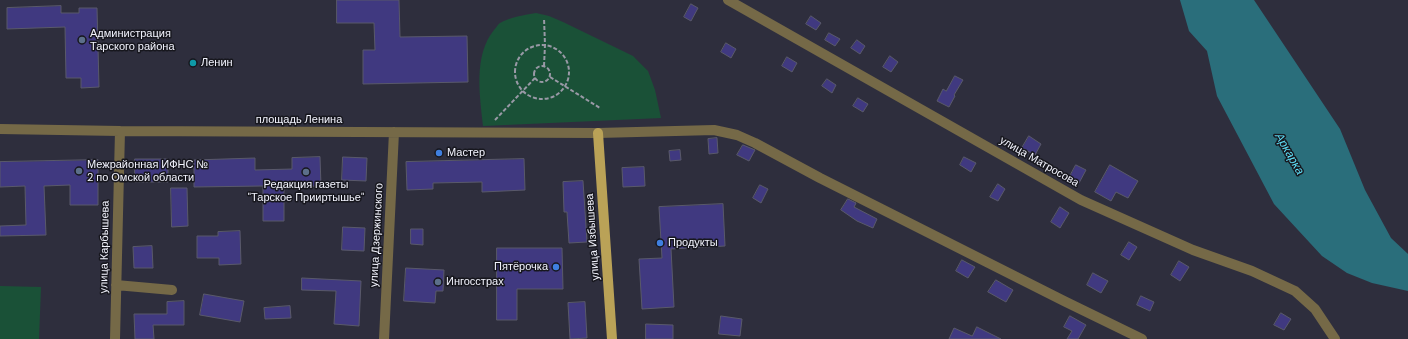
<!DOCTYPE html>
<meta charset="utf-8">
<style>
body{margin:0}
canvas{display:block;background:#2e2e3d}
</style>
<canvas width="1408" height="339"></canvas>
<script>
const ctx = document.querySelector('canvas').getContext('2d');
ctx.lineJoin = 'round';
function paint(path, color) { ctx.fillStyle = color; ctx.fill(path, 'evenodd'); }
function stroke(path, color, width, dash) { ctx.strokeStyle = color; ctx.lineWidth = width; ctx.lineCap = dash ? 'butt' : 'round'; ctx.setLineDash(dash || []); ctx.stroke(path); }
function label(font, color, halo, rows, align = 'center') {
  ctx.font = font + ' "DM Sans",sans-serif'; ctx.lineWidth = 3; ctx.setLineDash([]); ctx.textBaseline = 'middle'; ctx.strokeStyle = halo; ctx.fillStyle = color; for (const [text, x, y, turn = 0] of rows) {
    ctx.save(); ctx.translate(x, y); ctx.rotate((+turn || 0) * Math.PI / 180); ctx.textAlign = isNaN(turn) ? turn : align; if (halo) ctx.strokeText(text, 0, 0); ctx.fillText(text, 0, 0); ctx.restore();
  }
}
paint(new Path2D(`
 M536,13L549,16L563,22L633,56L648,71L655,90L661,118L483,126C480,96 473,56 494,30C496,28 498,24 500,23C510,17 525,15 536,13Z
 M0,286L41,287L39,339H0Z`), '#1a5137');
paint(new Path2D(`
 M1180,0H1254L1340,129L1365,190L1391,238L1408,254V291L1372,283L1347,273L1322,256L1274,204L1217,96L1207,51L1189,31Z`), '#2a6e7b');
const building = new Path2D(`
 M337,0H399L400,37L467,36L468,82L363,84V50H375L374,23H337Z
 M691,4L698,8L691,21L684,17Z
 M61,6V13H79V8H97L99,87L81,88V78H66L65,27L7,29V8Z
 M811,16L821,23L816,30L806,24Z
 M829,33L840,39L835,46L825,40Z
 M857,40L865,46L860,54L851,48Z
 M726,43L736,49L731,58L721,52Z
 M890,56L898,62L891,72L883,67Z
 M787,57L797,63L792,72L782,66Z
 M955,76L963,80L954,95L955,96L949,107L937,101L943,89L946,91Z
 M827,79L836,85L832,93L822,86Z
 M858,98L868,104L863,112L853,106Z
 M1029,136L1041,144L1035,155L1022,148Z
 M717,138L718,153L709,154L708,139Z
 M743,145L755,150L749,161L737,155Z
 M680,150L681,160L670,161L669,151Z
 M320,157L321,186L284,187V221H263V186L194,187V160L255,158V170L292,169V158Z
 M343,157L367,158L366,181L342,180Z
 M964,157L976,163L971,172L960,165Z
 M135,159H168V182H135Z
 M524,159L525,190L482,192V182L433,183V189L407,190L406,162Z
 M98,160V205H70V185L44,186L46,235L0,236V226L26,225L25,186L0,187V162Z
 M1076,165L1086,170L1079,183L1069,178Z
 M1110,165L1138,181L1128,198L1116,192L1111,201L1095,192Z
 M644,167L645,186L623,187L622,168Z
 M583,181L587,242L569,243L567,212H564L563,182Z
 M998,184L1005,189L998,201L990,197Z
 M760,185L768,189L761,203L753,198Z
 M171,188H187L188,226L172,227Z
 M848,199L856,203L854,207L877,219L873,228L857,221L841,210Z
 M723,204L725,246L671,249L674,307L642,309L639,259L662,258L659,207Z
 M1060,207L1069,213L1060,228L1051,222Z
 M343,227L365,228L364,251L342,250Z
 M411,229H423V245L411,244Z
 M240,231L241,264L219,265V258H197V236H218V232Z
 M1129,242L1137,247L1129,260L1121,255Z
 M152,246L153,268H134L133,247Z
 M497,248H562L563,289H517V320H497Z
 M962,260L975,267L968,278L956,271Z
 M1179,261L1189,267L1180,281L1171,275Z
 M406,268L444,270L443,291H436L435,303L404,301Z
 M1093,273L1108,281L1101,293L1087,285Z
 M302,278L361,281L359,326L334,324L336,291L302,290Z
 M996,280L1013,290L1006,302L988,292Z
 M204,294L244,301L240,322L200,315Z
 M1141,296L1154,302L1150,311L1137,305Z
 M184,301V325H153L154,339H135L134,314H167V302Z
 M585,302L587,338L570,339L568,303Z
 M290,306L291,318L265,319L264,308Z
 M1281,313L1291,319L1284,330L1274,325Z
 M721,316L742,319L740,336L719,334Z
 M1070,316L1086,325L1078,339H1067L1072,331L1064,327Z
 M646,324L673,325V339H646Z
 M977,327L1001,339H949L954,328L972,336Z`);
paint(building, '#403980');
stroke(building, '#59596a', 1);
stroke(new Path2D(`
 M515 72a27 27 0 1 1 54 0a27 27 0 1 1-54 0Z
 M534 74a8 8 0 1 1 16 0a8 8 0 1 1-16 0Z
 M544,66L545,45L544,18
 M550,77L600,108
 M495,120L535,78`), '#9999a6', 2, [4, 2]);
stroke(new Path2D(`
 M728,0L1081,200L1193,250L1252,271L1295,291L1315,309L1335,339
 M0,129L120,131L598,133L714,130L737,135L755,143L820,178L1064,301L1142,339
 M116,285L172,290
 M115,339L120,131
 M384,339L394,132`), '#756947', 10);
stroke(new Path2D(`
 M598,133L612,339`), '#baa257', 10);
for (const [x, y, r, color] of [
 [82,40,4,"#5c6f8a"],
 [193,63,4,"#0f9aa8"],
 [439,153,4,"#3f7fe0"],
 [79,171,4,"#5c6f8a"],
 [306,172,4,"#5c6f8a"],
 [660,243,4,"#3f7fe0"],
 [556,267,4,"#3f7fe0"],
 [438,282,4,"#5c6f8a"]
]) { const dot = new Path2D(); dot.arc(x, y, r, 0, 2 * Math.PI); ctx.fillStyle = color; ctx.fill(dot); stroke(dot, '#17171e', 1.5); }
label('11px', '#f3f4fe', '#17171e', [
 ["Администрация",90,34],
 ["Тарского района",90,47],
 ["Ленин",201,63],
 ["Мастер",447,153],
 ["Межрайонная ИФНС №",87,165],
 ["2 по Омской области",87,178],
 ["Редакция газеты",306,185,"center"],
 ["\"Тарское Прииртышье\"",306,198,"center"],
 ["Продукты",668,243],
 ["Пятёрочка",548,267,"right"],
 ["Ингосстрах",446,282]
], 'left');
label('11px', '#f3f4fe', '#17171e', [
 ["площадь Ленина",299,120],
 ["улица Матросова",1039,162,30],
 ["улица Дзержинского",377,235,-87],
 ["улица Избышева",593,237,-94],
 ["улица Карбышева",105,247,-89]
]);
label('italic 12px', '#5edff7', '#17171e', [
 ["Аркарка",1289,154,60]
]);
</script>
